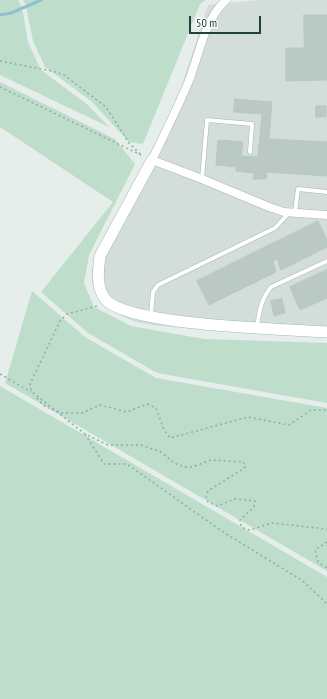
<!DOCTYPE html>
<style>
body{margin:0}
#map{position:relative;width:327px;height:699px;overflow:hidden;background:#e5eeeb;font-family:"PT Sans Narrow",sans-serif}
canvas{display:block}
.scale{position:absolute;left:189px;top:16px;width:72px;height:18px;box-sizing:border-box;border:2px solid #24403b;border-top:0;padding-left:5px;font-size:12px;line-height:14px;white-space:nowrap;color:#24403b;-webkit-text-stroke:3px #f6faf8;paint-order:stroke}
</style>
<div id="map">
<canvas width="327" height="699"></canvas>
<div class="scale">50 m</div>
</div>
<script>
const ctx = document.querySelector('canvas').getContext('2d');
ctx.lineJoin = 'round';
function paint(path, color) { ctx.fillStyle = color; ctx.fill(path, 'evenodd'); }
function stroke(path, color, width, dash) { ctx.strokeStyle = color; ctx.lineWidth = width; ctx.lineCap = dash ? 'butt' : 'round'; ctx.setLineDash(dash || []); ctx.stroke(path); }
paint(new Path2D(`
 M259,0H327V338L158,326L135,322L120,315L109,307L98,296L92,283V268L96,253L149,158L179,94L208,5Z`), '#d3deda');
paint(new Path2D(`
 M0,0H18L22,7L28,42L41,70L88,105L109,127L0,75Z
 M23,0H206L200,4L143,144L129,142L91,101L45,67L33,41L26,6Z
 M0,82L115,139L135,164L89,255L84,283L94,307L131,326L204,339L327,343V403L157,373L88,333L41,292L113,202L0,127Z
 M32,291L85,337L156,378L327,408V571L5,383Z
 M0,386L327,577V699H0Z`), '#bedecb');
stroke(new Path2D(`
 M0,15L11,13L41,0`), '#8ec0d2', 3);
const building = new Path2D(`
 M304,15H327V80L286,81V48H304Z
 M235,99L272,102L269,139L327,142V176L267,172L266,179H253L254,173L236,171V167L216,165L218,140L243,142L241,156L258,157L262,114L234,112Z
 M316,106H326V117H316Z
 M318,221L327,240V247L281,270L277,259L273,261L276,272L209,305L197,281Z
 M327,270V298L300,310L290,287Z
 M282,299L285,313L274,316L271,301Z`);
paint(building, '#bac9c4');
stroke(building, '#b7c8c3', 1);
const lane = new Path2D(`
 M202,179L207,120L252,124L250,152
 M295,212L298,189L327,192
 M151,315L153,292L158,285L275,228L289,213
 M257,327C259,312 261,299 271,287L327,261`);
const street = new Path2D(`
 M226,0C204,20 199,56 188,83C177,109 164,135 152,160L202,179L269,207L284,212L327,215`);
const secondary = new Path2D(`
 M152,160L100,256C98,271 96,288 106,300C130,326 286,329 327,332`);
stroke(lane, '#a7b6b3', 5);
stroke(street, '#a7b6b3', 9);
stroke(secondary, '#a3bab4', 12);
stroke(new Path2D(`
 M0,61L52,71L64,75L106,107L129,143L142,156
 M0,87L141,155
 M97,306L67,314L60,321L30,384L32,392L85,434L108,445H141L161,452L174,463L185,467H192L211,460L243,462L246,466L243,469L208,491L206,496L208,502L217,506L235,499L255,501L254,507L240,520L241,526L245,529L250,530L272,523L327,529
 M0,374L31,392
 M37,398L43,405L49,408
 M52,409L62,413H82L100,405L127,412L147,404L156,408L164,430L170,438L248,417L289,425L311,410H327
 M85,434L104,464H127L223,532L303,581L327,604
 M327,542L315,550L318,562L327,568`), '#86b1a8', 1.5, [2, 3]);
stroke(lane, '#fff', 4);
stroke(street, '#fff', 8);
stroke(secondary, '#fff', 11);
</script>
